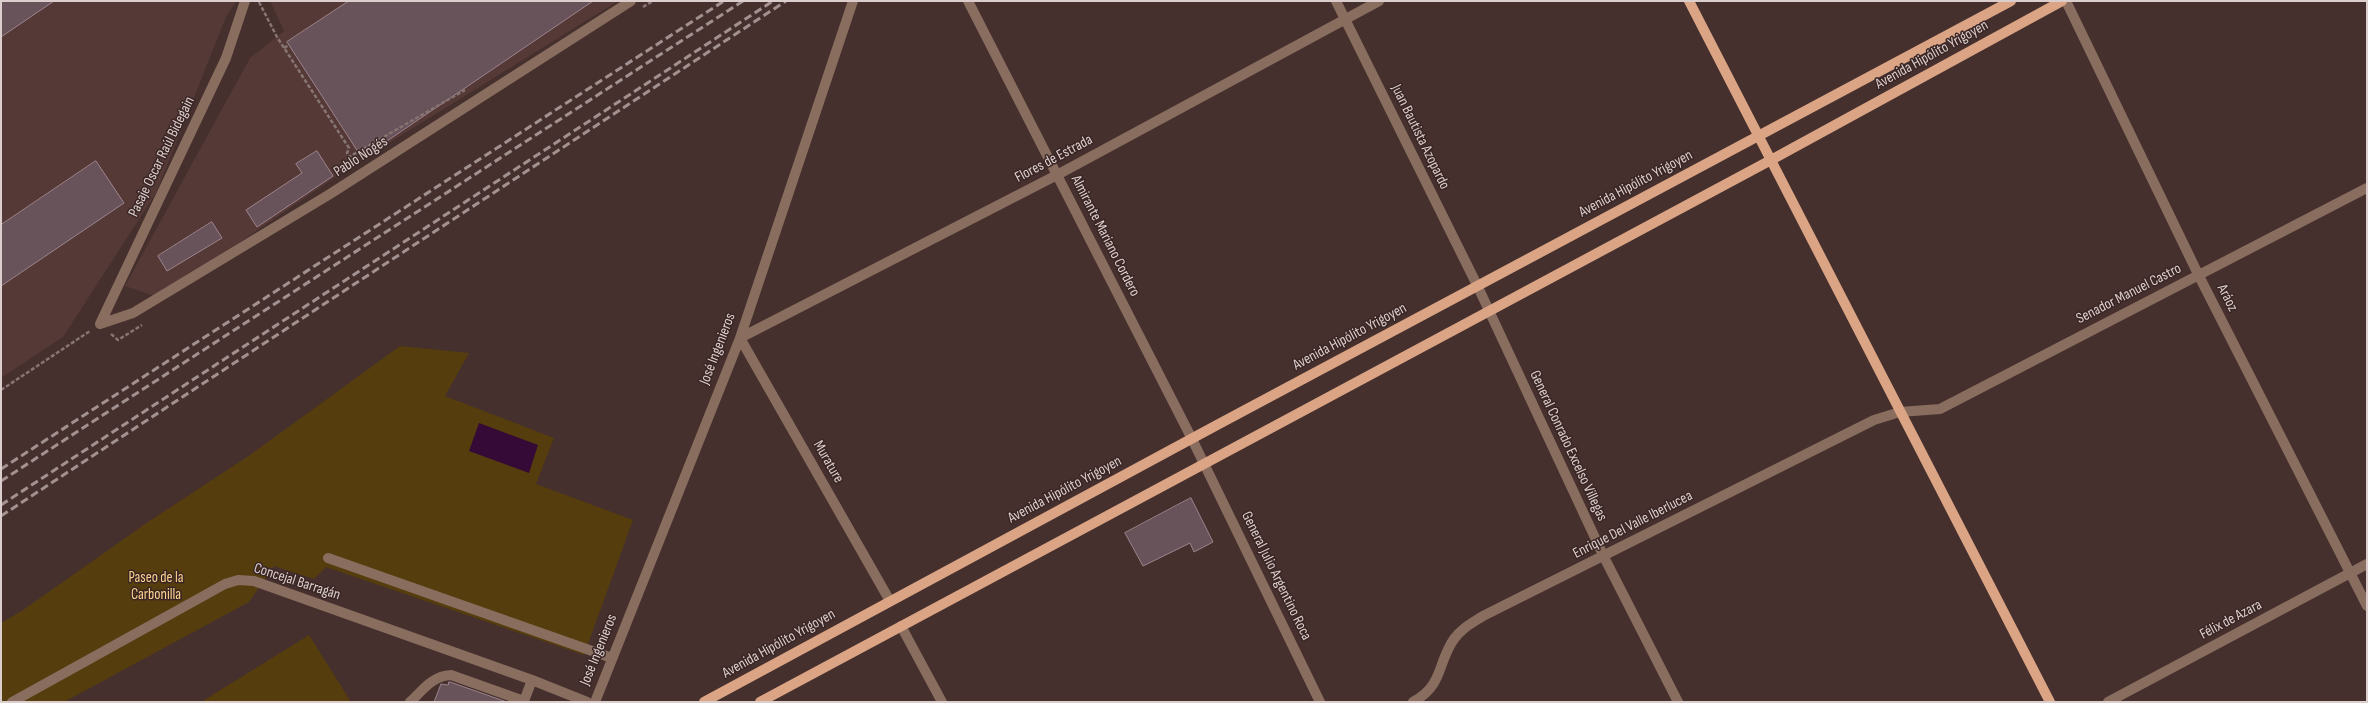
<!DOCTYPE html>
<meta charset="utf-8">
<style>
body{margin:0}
#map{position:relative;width:2368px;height:703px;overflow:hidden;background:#45302e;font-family:"Sofia Sans Condensed",sans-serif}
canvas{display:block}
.frame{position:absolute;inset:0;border:2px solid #dccecd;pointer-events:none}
</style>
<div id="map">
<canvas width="2368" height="703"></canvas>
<div class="frame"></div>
</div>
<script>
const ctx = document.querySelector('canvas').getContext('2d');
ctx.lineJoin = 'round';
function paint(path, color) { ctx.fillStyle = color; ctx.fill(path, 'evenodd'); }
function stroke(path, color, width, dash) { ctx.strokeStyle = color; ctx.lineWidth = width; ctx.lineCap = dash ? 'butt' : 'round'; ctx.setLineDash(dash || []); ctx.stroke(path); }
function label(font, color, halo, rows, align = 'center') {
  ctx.font = font + ' "Sofia Sans Condensed",sans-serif'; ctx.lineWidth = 3; ctx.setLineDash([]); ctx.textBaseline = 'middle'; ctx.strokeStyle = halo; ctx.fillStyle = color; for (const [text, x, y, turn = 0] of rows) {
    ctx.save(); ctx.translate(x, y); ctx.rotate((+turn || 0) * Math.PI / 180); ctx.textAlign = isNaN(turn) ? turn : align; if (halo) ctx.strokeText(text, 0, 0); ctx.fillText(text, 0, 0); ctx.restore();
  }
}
paint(new Path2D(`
 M1,1H236L226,17L156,193L63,337L1,378Z
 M270,1H618L347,169L218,257L154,296L125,286L250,58L284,31Z`), '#553937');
paint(new Path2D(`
 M400,346L469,353L445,396L554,438L536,484L633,520L584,655L326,567L314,579L274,566L249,602L64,702H1V623L23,610L148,522L250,455Z
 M309,635L351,702H201Z`), '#553d0e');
paint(new Path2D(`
 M479,423L538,445L529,473L469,451Z`), '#360a37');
const building = new Path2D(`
 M1,1H54L1,37Z
 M349,1H593L362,158L287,42Z
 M317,151L333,176L257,227L246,210L302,173L296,164Z
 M96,161L124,203L1,286V225Z
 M212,222L222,238L167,271L158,256Z
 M1191,498L1213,542L1194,552L1190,543L1143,566L1125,533Z
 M449,682H450L507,702H434L441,684L448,685Z`);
paint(building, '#69535b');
stroke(building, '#9c848c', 1);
stroke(new Path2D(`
 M259,2L277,37L349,148L347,153L349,157L465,90
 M643,7L653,1
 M284,48L289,45
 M111,334L118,340L142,325
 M1,390L90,331`), '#877573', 2.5, [4, 2]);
stroke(new Path2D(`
 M968,1L1192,439L1320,702
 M1336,1L1478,287L1604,557L1678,702
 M2066,1L2198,274L2367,606
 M100,324L133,313L330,194L631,1
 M100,324L226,58L245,1
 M740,338L1057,175L1379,1
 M740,338L890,601
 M328,558L612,658
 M901,626L942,702
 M12,702L225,584L238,580L254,581L532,680L587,702
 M410,702C423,690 432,676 451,675L524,701L532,680
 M595,702L740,338L853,1
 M1413,702C1444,685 1437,663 1454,639C1462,628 1472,623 1483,616L1874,420L1900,412L1940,409L2367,188
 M2108,702L2367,564`), '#896e5f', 10);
stroke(new Path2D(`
 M1689,1L2050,702
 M704,702L1217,425L2011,1
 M760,702L1771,160L2062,1`), '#dba484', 10);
stroke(new Path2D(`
 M1,469L724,1
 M1,481L743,1
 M1,505L773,1
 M1,516L786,1`), '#a29190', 3, [8, 4]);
label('15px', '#dccecd', '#3a2625', [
 ["Avenida Hipólito Yrigoyen",1932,55,-29],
 ["Juan Bautista Azopardo",1420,137,64],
 ["Pasaje Oscar Raúl Bidegain",162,157,-64],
 ["Pablo Nogés",361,157,-33],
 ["Flores de Estrada",1054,159,-28],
 ["Avenida Hipólito Yrigoyen",1636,184,-28],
 ["Almirante Mariano Cordero",1105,236,63],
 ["Senador Manuel Castro",2129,294,-27],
 ["Aráoz",2227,298,63],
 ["Avenida Hipólito Yrigoyen",1350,337,-28],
 ["José Ingenieros",718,349,-69],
 ["General Conrado Excelso Villegas",1568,446,65],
 ["Murature",828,462,60],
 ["Avenida Hipólito Yrigoyen",1065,490,-28],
 ["Enrique Del Valle Iberlucea",1633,525,-27],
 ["General Julio Argentino Roca",1276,576,64],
 ["Concejal Barragán",297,582,18],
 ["Félix de Azara",2231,620,-28],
 ["Avenida Hipólito Yrigoyen",779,644,-29],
 ["José Ingenieros",599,650,-68]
]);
label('15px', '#fdd38f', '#3a2625', [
 ["Paseo de la",156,578],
 ["Carbonilla",156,595]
]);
</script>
